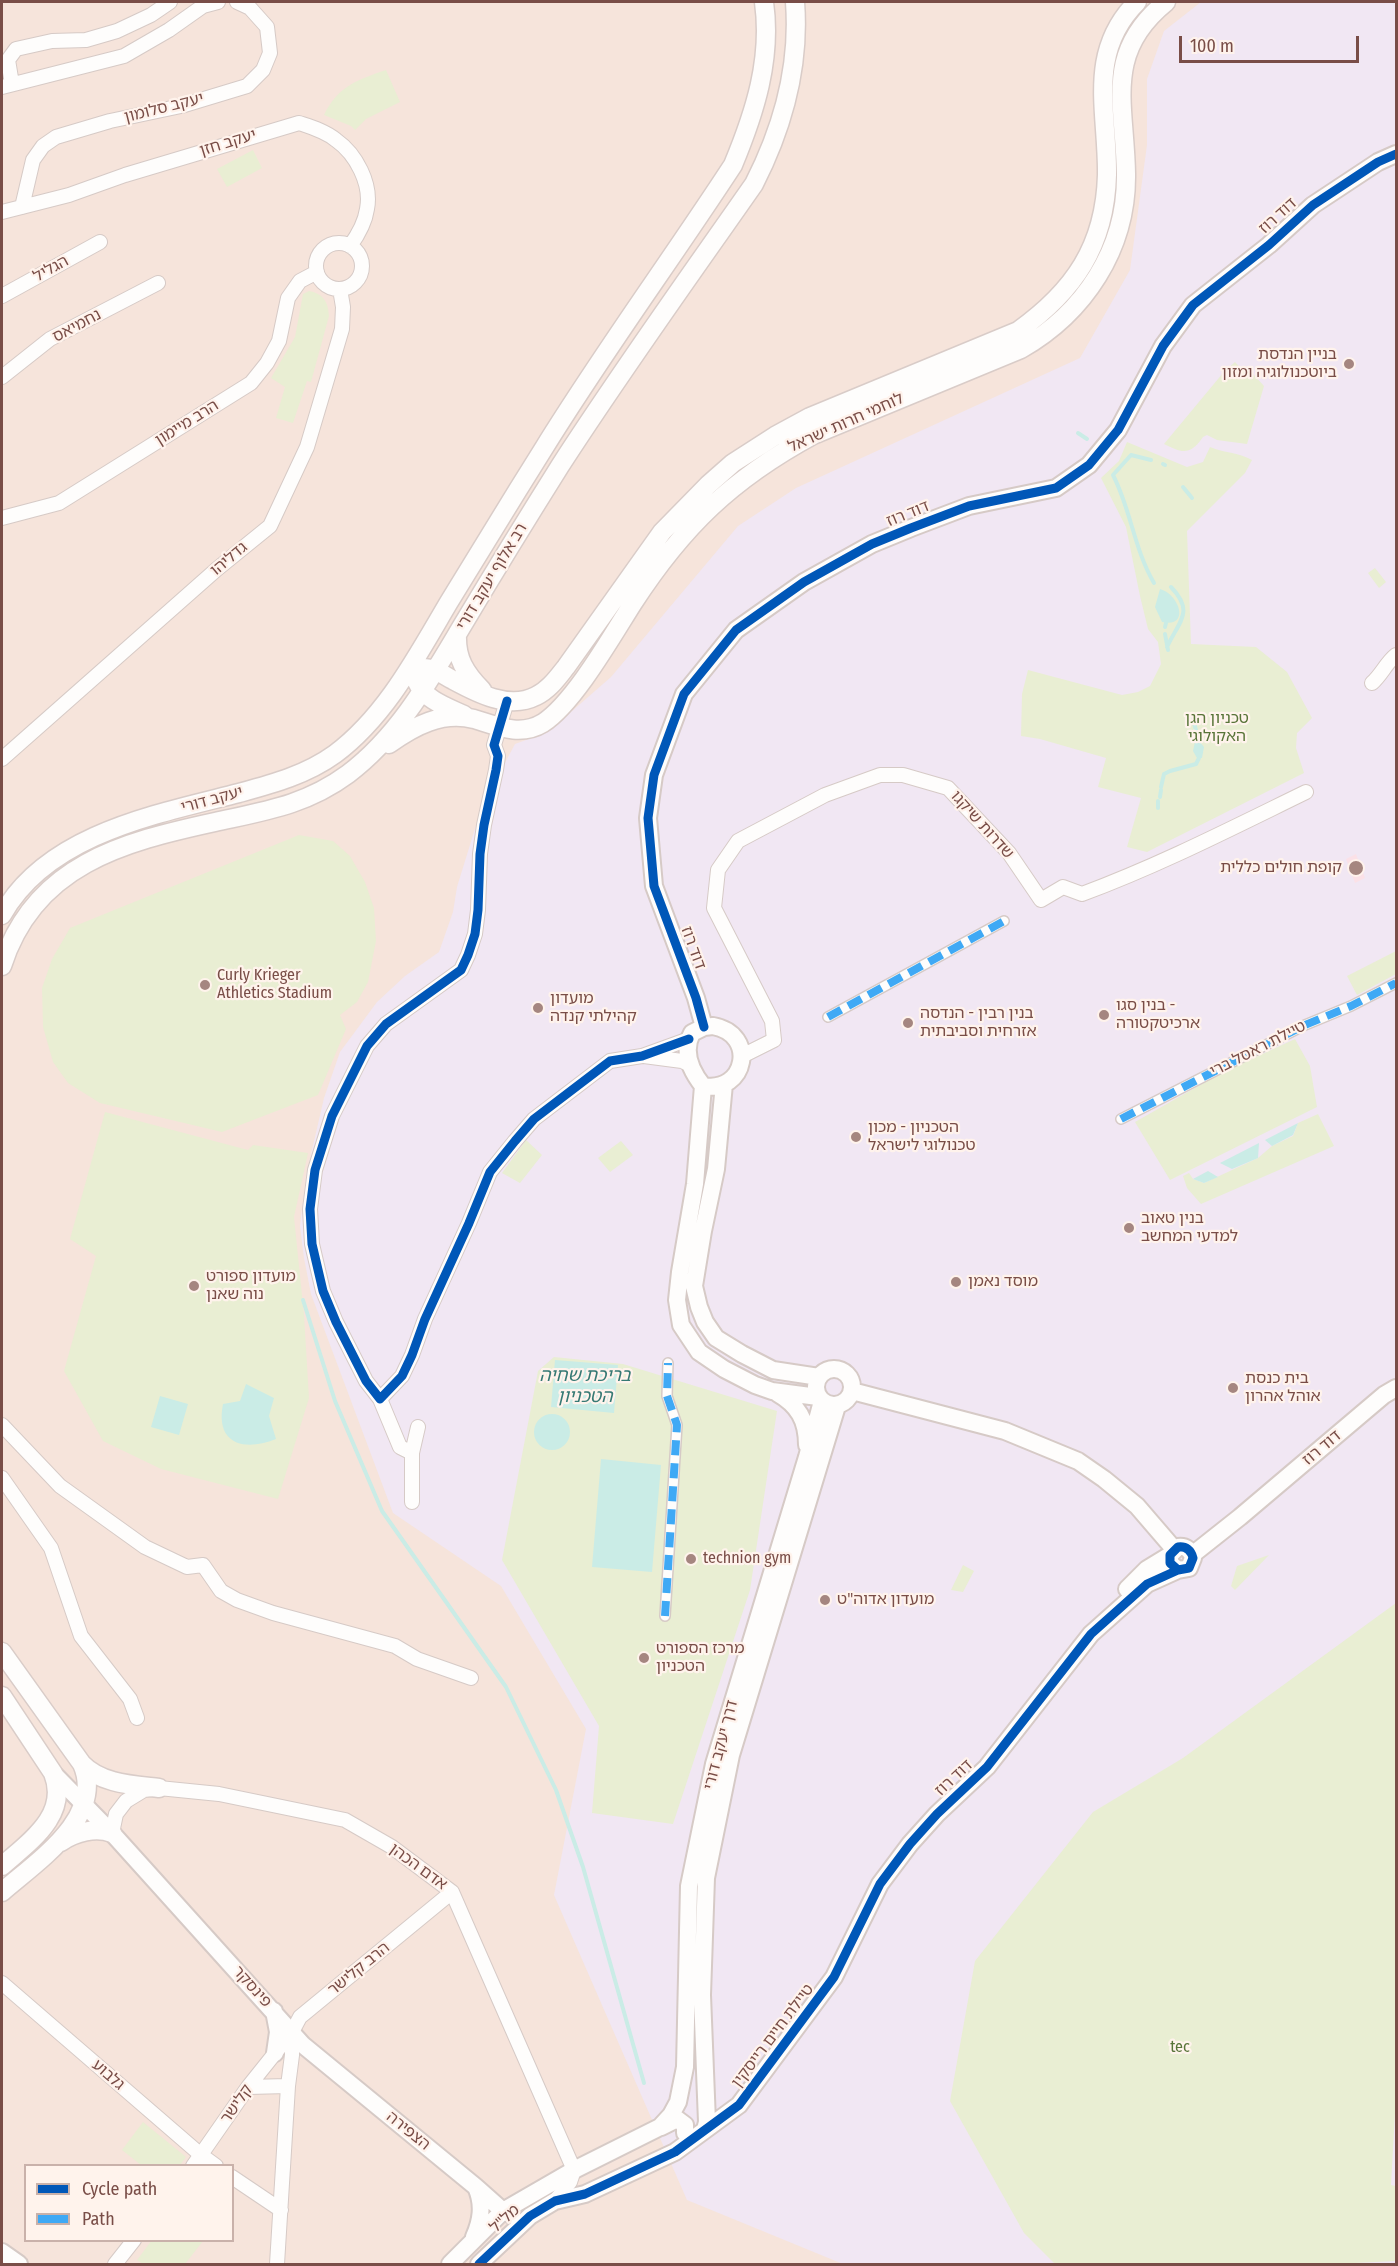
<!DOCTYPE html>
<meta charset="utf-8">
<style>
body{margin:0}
#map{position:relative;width:1398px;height:2266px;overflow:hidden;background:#f8efea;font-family:"Fira Sans Condensed",sans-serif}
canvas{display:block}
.frame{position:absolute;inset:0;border:3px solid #794d47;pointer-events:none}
.legend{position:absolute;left:24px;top:2164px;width:210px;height:78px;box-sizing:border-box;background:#fff3ec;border:2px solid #c9b1aa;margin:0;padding:8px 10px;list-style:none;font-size:18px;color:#794d47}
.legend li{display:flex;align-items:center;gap:12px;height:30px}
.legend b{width:30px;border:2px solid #c9b1aa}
.scale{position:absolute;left:1179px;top:36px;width:180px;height:27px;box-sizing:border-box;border:3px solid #794d47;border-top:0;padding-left:8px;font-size:18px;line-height:21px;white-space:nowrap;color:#794d47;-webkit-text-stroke:4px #fff3ec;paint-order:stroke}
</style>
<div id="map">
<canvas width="1398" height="2266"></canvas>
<div class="frame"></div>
<ul class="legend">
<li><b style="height:8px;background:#0057b8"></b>Cycle path</li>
<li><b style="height:8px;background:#3fa9f5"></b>Path</li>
</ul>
<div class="scale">100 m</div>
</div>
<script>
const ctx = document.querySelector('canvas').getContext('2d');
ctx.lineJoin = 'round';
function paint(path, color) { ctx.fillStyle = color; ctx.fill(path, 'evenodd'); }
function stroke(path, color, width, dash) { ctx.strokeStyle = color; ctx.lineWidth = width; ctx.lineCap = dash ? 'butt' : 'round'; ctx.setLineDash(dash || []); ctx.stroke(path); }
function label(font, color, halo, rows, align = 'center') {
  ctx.font = font + ' "Fira Sans Condensed","Noto Sans Hebrew",sans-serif'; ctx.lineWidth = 4.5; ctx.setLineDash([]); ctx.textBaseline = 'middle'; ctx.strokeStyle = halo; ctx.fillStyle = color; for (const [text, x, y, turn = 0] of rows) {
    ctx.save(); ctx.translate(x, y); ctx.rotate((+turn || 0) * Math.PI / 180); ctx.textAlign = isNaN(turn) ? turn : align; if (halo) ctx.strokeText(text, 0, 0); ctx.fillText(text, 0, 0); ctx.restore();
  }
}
paint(new Path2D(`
 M2,2H1396V2264H2ZM26,2166H232V2240H26Z`), '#f6e4db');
paint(new Path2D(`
 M1201,2H1396V2264H843L687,2200L554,1895L586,1729L501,1586L393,1513L311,1294L304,1258L300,1226L306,1176L324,1098L340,1052L377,1002L405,976L439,952L453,912L457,887L482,806L515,744L548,732L611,677L738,526L796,488L1080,358L1130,270L1147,145V79L1164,31Z`), '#f1e7f3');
paint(new Path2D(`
 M1356,854L1365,878L1355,883L1346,859Z`), '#fbe1e7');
paint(new Path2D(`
 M386,70L400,102L366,119L355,130L351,126L324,115C338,86 357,80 386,70Z
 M253,150L262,168L227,187L217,169Z
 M309,291C324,294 328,302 329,316L311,382L307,381L293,423L276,418L285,387L271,378L295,337L303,294Z
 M1235,362L1249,377L1253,374L1264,386L1247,444L1217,440L1207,435L1203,437C1190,456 1182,453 1164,444L1223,373Z
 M1127,442L1187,467L1203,462L1210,447C1224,453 1238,452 1252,460L1245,473L1187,531L1191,644L1256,647L1287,672L1312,718L1297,733L1296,748L1304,773L1147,852L1127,847L1141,798L1098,787L1106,758L1040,739L1021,736L1022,694L1028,670L1122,695L1138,692L1150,686L1161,664L1158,642L1148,629L1140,596L1126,527L1101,478L1119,461Z
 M1375,568L1386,582L1379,588L1368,573Z
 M299,835L333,841L350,856L365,882L374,908L376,941L368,982L357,1002L340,1015L346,1029L318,1095L222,1132L100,1103L68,1083L53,1062L43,1027L42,988L52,959L70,928Z
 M1396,951V974L1357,995L1347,976Z
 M1295,1039L1310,1066L1317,1107L1170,1180L1135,1122L1223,1072Z
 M105,1112L248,1150L253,1145L308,1153L294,1217L304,1315L309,1398L278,1499L161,1469L103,1441L64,1371L96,1256L70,1239Z
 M1318,1114L1334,1146L1201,1204L1187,1188L1183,1176L1189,1173L1193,1179L1204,1183L1258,1158L1272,1146L1293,1136L1298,1123Z
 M526,1140L542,1155L520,1183L502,1173Z
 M621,1141L633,1155L610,1172L598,1158Z
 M554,1357L623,1364L777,1411L750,1590L673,1824L592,1813L599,1726L502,1560L538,1371Z
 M1269,1555L1235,1590L1231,1586L1237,1566Z
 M963,1565L974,1571L963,1592L951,1590Z
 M1396,1603V2095L1391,2185L1396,2186V2261L1334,2264H1055L1024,2233L950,2101L975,1961L1093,1812L1183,1758Z
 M143,2122L186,2157L180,2165H141L122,2150Z
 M152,2240H203V2241L185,2264H143L137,2260Z`), '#e9eed3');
paint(new Path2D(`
 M1160,589C1179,594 1191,628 1162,622L1155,607Z
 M1199,741L1204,747L1202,758H1197L1193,751L1195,742Z
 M1298,1123L1293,1135L1272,1146L1265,1140Z
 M1259,1143L1258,1158L1232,1169L1220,1163Z
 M1208,1171L1218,1177L1204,1183L1193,1179Z
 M555,1360L618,1365L614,1413L551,1407Z
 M246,1384L274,1398L269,1416L276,1439C244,1452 215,1444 223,1404L240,1401Z
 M160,1396L188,1404L179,1435L151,1427Z
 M534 1432a18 18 0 1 1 36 0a18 18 0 1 1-36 0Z
 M601,1459L661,1465L652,1572L592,1567Z`), '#caece6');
stroke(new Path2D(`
 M1078,433L1087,439
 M1151,460L1131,455L1113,475C1131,510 1134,549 1154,583
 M1163,464L1165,465
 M1183,487L1192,498
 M1165,627L1166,623
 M1165,634L1168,650
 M1167,647C1179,621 1195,612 1171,587
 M1192,716L1199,741
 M1161,787L1164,774L1170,771L1196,764L1199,758
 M1160,797L1161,790
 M1158,808V801
 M303,1300L335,1401L382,1511L506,1687L556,1790L583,1867L644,2083`), '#caece6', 4);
const pedestrian = new Path2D(`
 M828,1017L1004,921
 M1121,1119L1305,1025L1351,1006L1396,983
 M665,1616L677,1425L667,1396L668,1363`);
const minor = new Path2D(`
 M12,84L8,60L16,49L52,41L86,40L117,31L151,15L170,2
 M2,87L124,56L169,30L203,6L218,2
 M22,207L33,160L43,146L56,137L110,121L181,106L247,86L263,70L270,53L267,27L250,8L237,2
 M2,212L69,195L125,175L299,123C311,127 325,131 336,140C356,154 372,184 367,209C365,223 358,235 350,246
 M316 266a23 23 0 1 1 46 0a23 23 0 1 1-46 0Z
 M2,296L100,242
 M2,377L50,339L158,283
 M2,518L59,503L251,383L267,363L279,341L288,298L300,281L317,272
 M1372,683C1382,674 1386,663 1396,655
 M507,701L494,745L498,756L496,770L484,825L480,854L478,910L475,934L468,955L461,970L386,1024L367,1046L332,1116L315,1170L310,1209L312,1244L323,1291L336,1322L366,1381L380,1399L402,1376L412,1355L425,1319L469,1223L490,1172L515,1141L534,1119L610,1061L642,1056L689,1039
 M2,759L217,569L270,526L307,447L334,356L342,329L343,307L340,289
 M644,1056L682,1061L691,1065
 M742,1056L774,1040L772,1021L714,908L718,870L738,841L825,795L880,775H903L948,788L1009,853L1041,900L1063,887L1082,894C1160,865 1232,828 1306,792
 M380,1399L400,1447L412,1453L418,1427
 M2,1425L60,1486L145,1547L187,1567L203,1565L221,1591L237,1600L273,1613L395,1646L417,1659L471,1678
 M2,1478L51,1548L81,1636L130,1699L137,1718
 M412,1502V1453
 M112,1833L116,1814L126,1801L144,1790L159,1788L219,1794L345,1820L392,1847L452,1892L574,2170L570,2182L555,2201
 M2,1983L201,2155L216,2166
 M248,2087L288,2086
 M193,2166L248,2087L292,2032L300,2017L452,1892
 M232,2177L281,2210
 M115,2264L134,2240
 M277,2264L288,2086L292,2055V2032`);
const tertiary = new Path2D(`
 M713,1026C758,1034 746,1094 703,1086C691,1071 682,1052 692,1033L704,1027Z
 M704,1027L696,998L654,886L648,818L654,775L684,694L736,630L804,582L872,544L911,528L969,506L1056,488L1089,465L1118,430L1163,346L1193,305L1269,245L1313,205L1378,162L1396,154
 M724,1084L716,1169L703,1231L694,1286L699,1307L705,1322L716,1338L742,1354L773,1370L819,1377
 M703,1086L695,1184L680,1272L677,1300L681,1325L699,1352L724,1369L755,1385L772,1391L818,1397
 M816 1387a18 18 0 1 1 36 0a18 18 0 1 1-36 0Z
 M852,1391L1005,1431L1078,1461L1104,1479L1137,1506L1174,1549
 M777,1393C798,1405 807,1420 807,1445
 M1192,1555L1240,1517L1384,1395L1396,1388
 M1127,1589L1147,1569L1170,1555
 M53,1773L112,1833L303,2045L476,2187L503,2211L512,2215
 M274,2011L278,2032L275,2053
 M661,2127L677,2119L685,2125V2133
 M705,2130L707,2122L702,1995L706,1878L731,1755L837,1406
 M474,2237C481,2221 484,2205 476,2187
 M2,2252L19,2264
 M450,2264L503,2211L574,2170L660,2127L671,2115L678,2102L685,2067L689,1886L714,1764L807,1457L822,1401
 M479,2264L530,2216L555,2201L585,2194L675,2152L739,2105L834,1977L880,1884L910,1844L937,1814L987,1767L1091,1634L1147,1584L1178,1570L1189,1568L1193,1558C1191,1550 1186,1546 1178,1547L1170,1555V1563L1178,1570`);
const secondary = new Path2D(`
 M457,635C456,658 465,673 482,690
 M424,668C438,669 441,674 453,680C477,693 509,710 536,696C549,690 558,677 566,667L662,532L708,485L733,463L775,436L810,417L1018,331C1074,291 1105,246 1107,175C1108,112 1086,53 1137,2
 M417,682C425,700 447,707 464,715
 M389,744C414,726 442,711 474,719C497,726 520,737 543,723C574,703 612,636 633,603C683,526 732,479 813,435L1021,349C1084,313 1127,249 1126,174C1125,104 1103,53 1166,2
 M2,915C47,834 157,814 239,793C272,784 306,775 335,754C386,716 417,656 449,602C481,550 512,499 544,448C604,351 671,260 733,165C755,112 772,59 764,2
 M2,966C34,865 123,842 215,822C265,811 306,805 348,774C400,735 432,676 465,621C496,569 528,517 560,466C622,370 689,277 754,184C783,127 800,66 795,2
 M2,1652L82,1764C106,1817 35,1863 2,1892
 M2,1696L53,1773C70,1815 29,1842 2,1866
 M82,1764C101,1784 133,1785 159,1788
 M61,1842C75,1832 96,1827 112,1833`);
stroke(pedestrian, '#d6cac6', 12);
stroke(minor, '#d6cac6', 16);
stroke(tertiary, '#d6cac6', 20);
stroke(secondary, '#d9ccc8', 21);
stroke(pedestrian, '#fefdfc', 9);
stroke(minor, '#fefdfc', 14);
stroke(tertiary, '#fefdfc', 16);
stroke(secondary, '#fefdfc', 18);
stroke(new Path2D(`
 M828,1017L1004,921
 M1121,1119L1305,1025L1351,1006L1396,983
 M665,1616L677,1425L667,1396L668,1363`), '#3fa9f5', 8, [15, 8]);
stroke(new Path2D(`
 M507,701L494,745L498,756L496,770L484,825L480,854L478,910L475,934L468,955L461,970L386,1024L367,1046L332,1116L315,1170L310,1209L312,1244L323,1291L336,1322L366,1381L380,1399L402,1376L412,1355L425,1319L469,1223L490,1172L515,1141L534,1119L610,1061L642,1056L689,1039
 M704,1027L696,998L654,886L648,818L654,775L684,694L736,630L804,582L872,544L911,528L969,506L1056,488L1089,465L1118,430L1163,346L1193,305L1269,245L1313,205L1378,162L1396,154
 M479,2264L530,2216L555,2201L585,2194L675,2152L739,2105L834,1977L880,1884L910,1844L937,1814L987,1767L1091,1634L1147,1584L1178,1570L1189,1568L1193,1558C1191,1550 1186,1546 1178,1547L1170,1555V1563L1178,1570`), '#0057b8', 9);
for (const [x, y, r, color] of [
 [1349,364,6,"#a58680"],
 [1356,868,8,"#a58680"],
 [205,985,6,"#a58680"],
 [538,1008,6,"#a58680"],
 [1104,1015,6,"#a58680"],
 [908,1023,6,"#a58680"],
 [856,1137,6,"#a58680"],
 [1129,1228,6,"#a58680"],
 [956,1282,6,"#a58680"],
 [194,1286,6,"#a58680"],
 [1233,1388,6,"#a58680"],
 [691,1559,6,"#a58680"],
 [825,1600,6,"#a58680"],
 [644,1658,6,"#a58680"]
]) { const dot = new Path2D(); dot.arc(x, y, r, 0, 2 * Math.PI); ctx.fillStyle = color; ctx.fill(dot); stroke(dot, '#fff3ec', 2); }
label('16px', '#794d47', '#fff3ec', [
 ["יעקב סלומון",164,108,-14],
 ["יעקב חזן",228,143,-17],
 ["דוד רוז",1278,216,-42],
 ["הגליל",51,269,-29],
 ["נחמיאס",77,326,-28],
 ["הרב מיימון",187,423,-32],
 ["לוחמי חרות ישראל",846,423,-24],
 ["דוד רוז",908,514,-22],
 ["גדליהו",229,559,-40],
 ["רב אלוף יעקב דורי",492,577,-59],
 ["יעקב דורי",212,800,-15],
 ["שדרות שיקגו",982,825,48],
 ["דוד רוז",693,948,70],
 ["טיילת ראסל ברי",1258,1049,-27],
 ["דוד רוז",1322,1448,-40],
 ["דרך יעקב דורי",721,1745,-75],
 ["דוד רוז",954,1778,-43],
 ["אדם הכהן",418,1867,36],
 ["הרב קלישר",359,1969,-39],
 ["פינסקר",252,1987,48],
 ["טיילת חיים רייסקין",773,2036,-53],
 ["גלבוע",108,2075,41],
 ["קלישר",237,2104,-55],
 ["הצפירה",408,2131,39],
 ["מל\"ל",505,2219,-42]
]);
label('16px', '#794d47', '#fff3ec', [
 ["בניין הנדסת",1337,355,"right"],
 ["ביוטכנולוגיה ומזון",1337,373,"right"],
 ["קופת חולים כללית",1342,868,"right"],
 ["Curly Krieger",217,976],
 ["Athletics Stadium",217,994],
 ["מועדון",550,999],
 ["קהילתי קנדה",550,1017],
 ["בנין סגו -",1116,1006],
 ["ארכיטקטורה",1116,1024],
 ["בנין רבין - הנדסה",920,1014],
 ["אזרחית וסביבתית",920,1032],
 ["הטכניון - מכון",868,1128],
 ["טכנולוגי לישראל",868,1146],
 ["בנין טאוב",1141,1219],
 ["למדעי המחשב",1141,1237],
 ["מועדון ספורט",206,1277],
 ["נוה שאנן",206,1295],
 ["מוסד נאמן",968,1282],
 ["בית כנסת",1245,1379],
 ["אוהל אהרון",1245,1397],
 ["technion gym",703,1559],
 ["מועדון אדוה\"ט",837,1600],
 ["מרכז הספורט",656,1649],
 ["הטכניון",656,1667]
], 'left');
label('16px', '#587438', '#fff3ec', [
 ["טכניון הגן",1217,719],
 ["האקולוגי",1217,737],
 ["tec",1180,2048]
]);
label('italic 18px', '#367974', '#fff3ec', [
 ["בריכת שחיה",585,1376],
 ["הטכניון",585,1397]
]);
</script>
